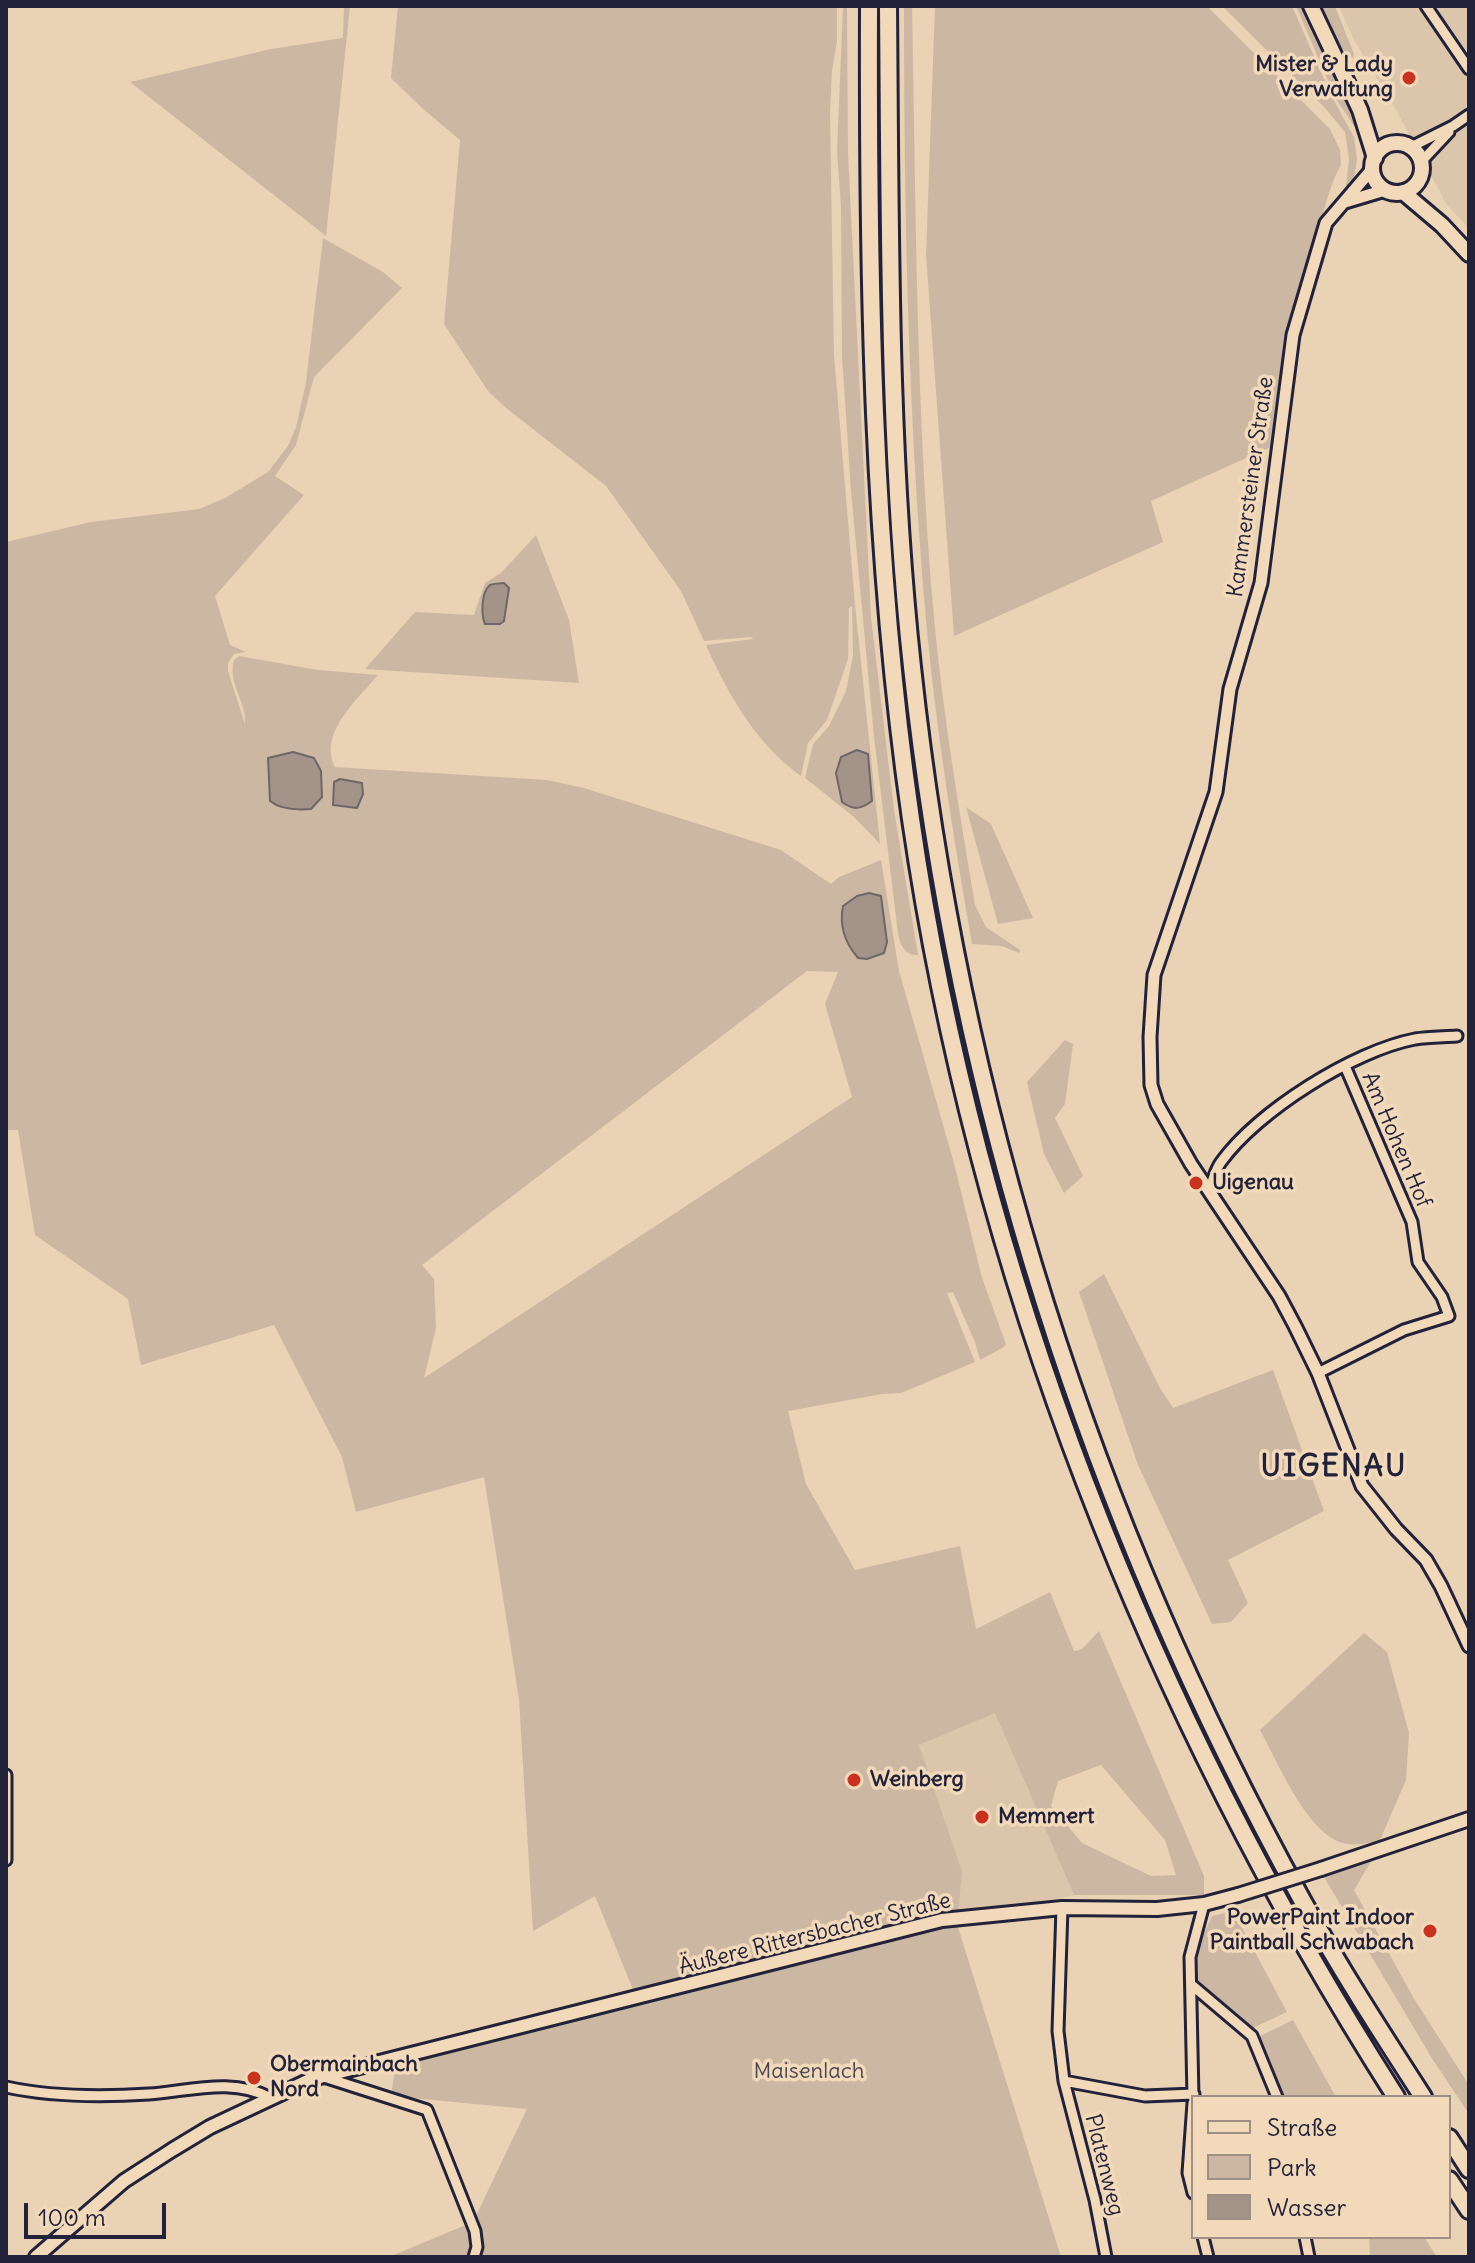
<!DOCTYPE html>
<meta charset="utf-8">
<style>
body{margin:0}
#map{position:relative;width:1475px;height:2263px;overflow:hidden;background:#ead2b4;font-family:Delius,sans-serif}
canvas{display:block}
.frame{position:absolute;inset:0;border:8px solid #22223b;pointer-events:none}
.legend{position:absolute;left:1191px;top:2095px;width:260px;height:144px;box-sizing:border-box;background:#f2d9b9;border:2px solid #9f9087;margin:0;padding:10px 14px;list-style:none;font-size:24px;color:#22223b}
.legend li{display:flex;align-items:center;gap:16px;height:40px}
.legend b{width:40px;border:2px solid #9f9087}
.scale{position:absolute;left:24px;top:2203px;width:142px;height:36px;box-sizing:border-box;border:4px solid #22223b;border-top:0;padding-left:10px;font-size:24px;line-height:28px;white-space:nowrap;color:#22223b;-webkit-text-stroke:6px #f2d9b9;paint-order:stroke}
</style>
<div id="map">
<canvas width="1475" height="2263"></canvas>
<div class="frame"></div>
<ul class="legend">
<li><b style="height:10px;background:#f2d9b9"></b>Straße</li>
<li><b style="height:22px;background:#ccb8a2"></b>Park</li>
<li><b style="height:22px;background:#a39389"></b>Wasser</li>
</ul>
<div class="scale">100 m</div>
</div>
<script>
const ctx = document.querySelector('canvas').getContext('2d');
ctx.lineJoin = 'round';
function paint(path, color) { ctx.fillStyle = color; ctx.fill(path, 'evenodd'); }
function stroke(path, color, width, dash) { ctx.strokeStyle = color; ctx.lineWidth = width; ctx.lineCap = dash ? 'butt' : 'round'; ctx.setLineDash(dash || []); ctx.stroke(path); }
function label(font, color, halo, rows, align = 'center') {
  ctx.font = font + ' Delius,sans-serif'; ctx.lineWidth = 7; ctx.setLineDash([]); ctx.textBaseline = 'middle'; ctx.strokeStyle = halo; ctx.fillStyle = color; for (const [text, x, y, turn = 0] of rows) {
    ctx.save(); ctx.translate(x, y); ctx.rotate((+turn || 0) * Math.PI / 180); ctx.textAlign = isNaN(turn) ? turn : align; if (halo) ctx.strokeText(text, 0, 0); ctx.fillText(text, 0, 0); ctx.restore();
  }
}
paint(new Path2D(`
 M1339,6H1469V228L1447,205L1395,108L1354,40Z
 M995,1712L1074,1895L957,1924L919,1745Z`), '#dbc5ab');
paint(new Path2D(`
 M344,6H350L326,236L130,82L271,49L343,38Z
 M398,6H837V41L832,71L830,112L834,355L855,605L880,844L854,817L805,778L813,744L829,726L846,691L853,656L852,606L849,608L848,659L827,720L808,743L801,776C756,744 728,694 706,645L753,639L751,637L704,641L681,591L606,486L506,408L488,391L444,324L460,140L422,108L391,78Z
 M843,6H847L848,153L871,617L894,810L918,955C898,956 898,932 896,917L874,737L851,491L842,356L841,207L837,152Z
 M904,6H912C916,210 916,415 934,618C943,714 959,810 975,905L986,927L1020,950L1019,953L1002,946L972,944C954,840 937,736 927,631C908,423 904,214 904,6Z
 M935,6H1207L1330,129L1340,150L1341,165C1331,182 1326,204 1320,223C1296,296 1283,370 1273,446L1151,501L1163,542L954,636L926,255Z
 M1222,6H1292L1332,97L1354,137L1357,159L1353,185L1349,189L1346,186L1349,159L1345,132L1325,108Z
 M1296,6H1301L1356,122V129L1336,99Z
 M1317,6H1335L1354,54L1353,58C1335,45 1327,26 1317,6Z
 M323,238L383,272L402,288L314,377L296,445L275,476L304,495L215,596L230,645L246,652L234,654L228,663V671L245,724C247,703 227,682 234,660L239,656L318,670L378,675C358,699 318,733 335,767L547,780L584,788L781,850L831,884L839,877L881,860L899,971L954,1163L982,1278L1006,1344L1004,1347L980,1360L975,1342L953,1292L947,1293L975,1362L901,1393L882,1394L788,1411L806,1484L855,1570L960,1546L976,1629L1050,1592L1074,1651L1082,1649L1099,1631L1204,1876V1895H1074L995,1713L919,1745L962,1872L957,1924L1061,2257H389L473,2222L527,2109L391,2096L396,2061L638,2002L595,1896L533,1931L519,1699L484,1477L356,1512L342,1457L274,1325L141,1365L128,1299L35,1235L18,1130H6V542L91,522L199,509L225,498L268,472L288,446L296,427L306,382ZM807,971L838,972L825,1004L852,1097L424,1378L436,1328L434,1279L422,1265ZM1101,1765L1165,1840L1176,1875L1151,1876L1082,1843L1051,1806L1058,1781Z
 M536,535L569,620L579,683L365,669L415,612L474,615L485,583L501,573Z
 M966,807L991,824L1033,918L998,924Z
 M1065,1040L1073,1044L1065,1104L1055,1118L1083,1176L1064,1193L1044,1154L1027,1082Z
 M1104,1274L1160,1388L1173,1408L1273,1370L1324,1511L1228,1560L1248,1603L1231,1622L1212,1624L1138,1465L1079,1292Z
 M1364,1633L1387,1652L1409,1733L1406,1780L1380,1840C1367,1844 1350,1847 1337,1841C1304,1826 1277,1761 1260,1730Z
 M1372,1860L1354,1890L1413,1997L1469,2085V2114L1433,2060L1324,1877Z
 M1233,1911L1287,2012L1253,2028L1195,1978L1194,1955L1212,1916Z
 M1293,2020L1336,2097H1279L1271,2062L1258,2037Z
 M1369,2237H1424L1437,2257H1370Z`), '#ccb8a2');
const water = new Path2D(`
 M504,583L509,588L504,621L500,624H485C481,615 481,592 490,585C492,584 502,583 504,583Z
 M857,750L868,754L872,801C860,810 853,810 842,802L836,773L841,757Z
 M293,752L314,758L321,771L322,797L311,809C299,810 281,810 270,801L268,758Z
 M340,779L362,783L363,794L357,808L333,805L334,782Z
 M869,893L881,896L887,942L884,953L867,959L858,958C845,943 839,926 843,906L857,896Z`);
paint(water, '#a39389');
stroke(water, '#6f666a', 2);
const minor = new Path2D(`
 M1426,6L1469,69
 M1411,147L1453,126L1469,115
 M1421,162L1449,132
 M1209,1190C1213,1181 1215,1170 1221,1162C1258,1111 1353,1051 1415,1039C1428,1037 1443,1037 1457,1036
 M1318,1373L1404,1330L1449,1316L1442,1297L1418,1262L1412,1222L1345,1066
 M6,1775V1860
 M1062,1908L1058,2031L1064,2081
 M1193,1986L1252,2036L1277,2097
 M324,2077L427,2110L475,2231L477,2247L474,2257
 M6,2087C52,2097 102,2097 149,2094C190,2091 232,2077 271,2098
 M1193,2097L1190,1957L1204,1904
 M1193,2103L1188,2173L1193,2193
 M1203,2237L1208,2257
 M1305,2237L1309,2257
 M1106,2257L1095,2200L1064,2081L1145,2096L1194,2094`);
const tertiary = new Path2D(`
 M1373,168L1326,223L1293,335L1261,583L1230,689L1216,792L1154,975L1150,1037L1151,1085L1157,1104L1191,1164L1279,1296L1295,1326L1318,1373L1362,1486L1396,1529L1426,1560L1441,1586L1469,1646
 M1345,202L1385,190`);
const secondary = new Path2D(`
 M1321,1869L1469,1819
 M36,2257L124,2181L172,2150L210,2127L312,2079L942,1920L1062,1908L1157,1909L1204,1904L1238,1895`);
const primary = new Path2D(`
 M1311,6L1360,110L1375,158
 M1372 168a25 25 0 1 1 50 0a25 25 0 1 1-50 0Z
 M1403,192L1442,225L1469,254`);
const motorway = new Path2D(`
 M869,6C868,278 872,549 911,819C977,1275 1149,1710 1396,2097
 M888,6C890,226 888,448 912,667C959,1103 1090,1516 1302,1900C1339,1967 1381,2032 1423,2097
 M1449,2138L1469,2169
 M1449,2180L1469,2210`);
stroke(minor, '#22223b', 15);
stroke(tertiary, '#22223b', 17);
stroke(secondary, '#22223b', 18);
stroke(primary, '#22223b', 20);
stroke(motorway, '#22223b', 22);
stroke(minor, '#f2d9b9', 9);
stroke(tertiary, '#f2d9b9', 11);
stroke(secondary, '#f2d9b9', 12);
stroke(primary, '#f2d9b9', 14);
stroke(motorway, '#f2d9b9', 16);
const secondaryBridge = new Path2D(`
 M1238,1895L1321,1869`);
stroke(secondaryBridge, '#22223b', 18, []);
stroke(secondaryBridge, '#f2d9b9', 12);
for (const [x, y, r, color] of [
 [1409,78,8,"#c8321e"],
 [1196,1183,8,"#c8321e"],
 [854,1780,8,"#c8321e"],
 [982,1817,8,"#c8321e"],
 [1430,1931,8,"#c8321e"],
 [254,2078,8,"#c8321e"]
]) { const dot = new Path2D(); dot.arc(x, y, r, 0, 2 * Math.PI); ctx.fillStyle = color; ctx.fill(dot); stroke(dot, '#f2d9b9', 3); }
label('bold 22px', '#22223b', '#f2d9b9', [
 ["Mister & Lady",1393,65,"right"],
 ["Verwaltung",1393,90,"right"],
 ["Uigenau",1212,1183],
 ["Weinberg",870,1780],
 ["Memmert",998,1817],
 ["PowerPaint Indoor",1414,1918,"right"],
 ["Paintball Schwabach",1414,1943,"right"],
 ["Obermainbach",270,2065],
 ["Nord",270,2090]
], 'left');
label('22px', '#22223b', '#f2d9b9', [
 ["Kammersteiner Straße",1251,487,-82],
 ["Am Hohen Hof",1396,1140,67],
 ["Äußere Rittersbacher Straße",815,1934,-14],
 ["Platenweg",1104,2165,76]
]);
label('22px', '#4c4855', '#f2d9b9', [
 ["Maisenlach",809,2072]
]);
ctx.letterSpacing = '2px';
label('bold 30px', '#22223b', '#f2d9b9', [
 ["UIGENAU",1334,1467]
]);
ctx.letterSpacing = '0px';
</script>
